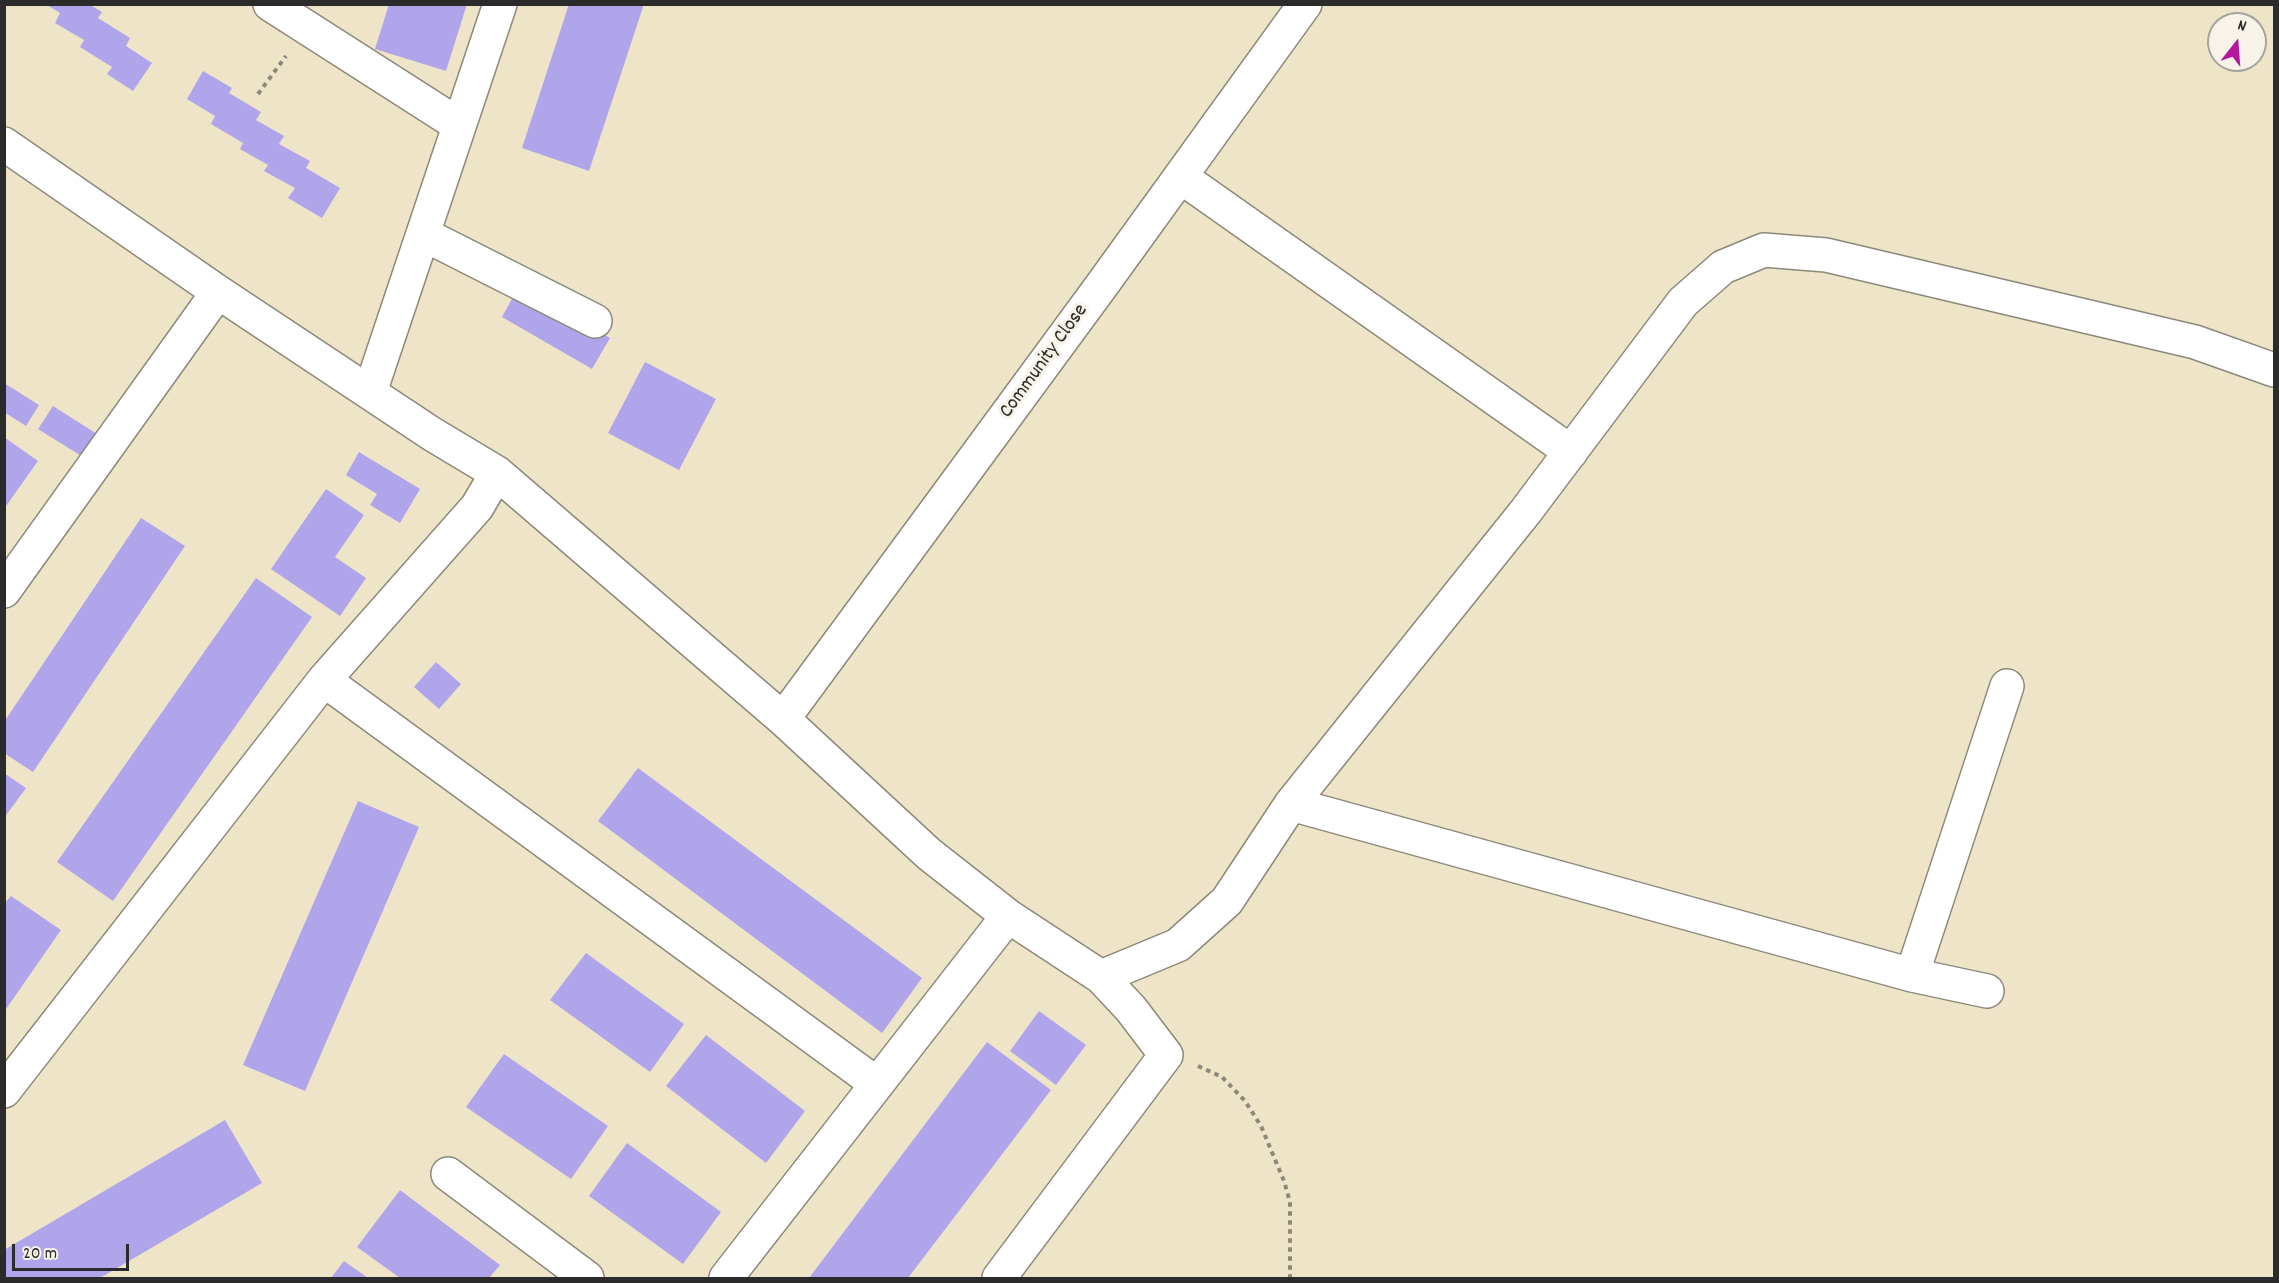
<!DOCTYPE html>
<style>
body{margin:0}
#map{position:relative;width:2279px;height:1283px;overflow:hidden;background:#eee5c8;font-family:Dekko,sans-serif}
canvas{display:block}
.frame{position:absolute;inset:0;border:6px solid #2b2b2b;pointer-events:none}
.north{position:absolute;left:2207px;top:12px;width:60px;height:60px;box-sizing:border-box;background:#f7f3e8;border:2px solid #a5a39c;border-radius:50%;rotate:17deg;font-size:16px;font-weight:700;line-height:24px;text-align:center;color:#2b2b2b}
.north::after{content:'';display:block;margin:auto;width:21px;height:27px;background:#b5179e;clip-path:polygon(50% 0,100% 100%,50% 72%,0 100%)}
.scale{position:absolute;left:12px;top:1244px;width:117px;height:27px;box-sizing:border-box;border:3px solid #2b2b2b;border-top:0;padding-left:8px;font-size:18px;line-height:21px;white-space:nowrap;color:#2b2b2b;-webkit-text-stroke:4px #f7f3e8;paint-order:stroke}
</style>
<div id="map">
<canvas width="2279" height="1283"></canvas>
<div class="frame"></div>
<div class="north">N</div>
<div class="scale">20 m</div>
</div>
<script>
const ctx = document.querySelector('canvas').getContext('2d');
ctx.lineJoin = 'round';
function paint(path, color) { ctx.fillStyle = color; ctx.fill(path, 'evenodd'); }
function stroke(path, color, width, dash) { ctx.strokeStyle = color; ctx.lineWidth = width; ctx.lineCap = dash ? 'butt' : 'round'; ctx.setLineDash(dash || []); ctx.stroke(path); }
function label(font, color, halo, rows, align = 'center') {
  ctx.font = font + ' Dekko,sans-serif'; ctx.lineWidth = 6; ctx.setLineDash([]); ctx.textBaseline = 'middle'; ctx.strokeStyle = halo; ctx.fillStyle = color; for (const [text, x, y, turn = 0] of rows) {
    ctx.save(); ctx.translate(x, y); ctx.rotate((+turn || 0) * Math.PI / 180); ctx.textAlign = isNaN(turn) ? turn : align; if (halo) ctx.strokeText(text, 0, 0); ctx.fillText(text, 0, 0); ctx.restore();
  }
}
paint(new Path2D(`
 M45,4H89L102,12L98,18L130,38L126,46L152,63L133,91L107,74L112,67L80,47L84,40L55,23L60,13Z
 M389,4H467L446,71L375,49Z
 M569,4H644L589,171L522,148Z
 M203,71L232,88L229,93L261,112L256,120L284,136L279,144L310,161L306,168L340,188L322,218L288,198L295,188L264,171L268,165L240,149L243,143L211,124L215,116L187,99Z
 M519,286L610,338L592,369L502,317Z
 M645,362L716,399L679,470L608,433Z
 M4,383L39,405L26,426L4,412Z
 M53,406L97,434L83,457L38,429Z
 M4,437L38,461L4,509Z
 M359,452L420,489L400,523L370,505L377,494L346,475Z
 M326,489L364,515L335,557L366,578L340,616L271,569Z
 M141,518L185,546L33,772L4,753V722Z
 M256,578L312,617L113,901L57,862Z
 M436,662L461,684L439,709L414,687Z
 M638,768L922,978L882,1033L598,821Z
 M4,773L26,788L4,818Z
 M358,801L419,827L305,1091L243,1065Z
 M11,896L61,930L4,1012V904Z
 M586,953L684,1024L650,1072L550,1000Z
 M1039,1011L1086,1045L1056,1085L1010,1051Z
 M706,1035L805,1111L766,1163L666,1086Z
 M987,1042L1051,1090L908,1278H809Z
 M504,1054L608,1126L571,1179L466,1107Z
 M225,1120L262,1183L100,1278H4V1250Z
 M627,1143L721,1212L683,1264L589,1196Z
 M400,1190L500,1265L489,1278H400L357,1247Z
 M344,1261L368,1278H331Z`), '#b0a5ea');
const minor = new Path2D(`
 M270,4L459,125
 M4,144L218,292L432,434L497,473L783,719L929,854L1008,916L1101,977L1131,1009L1166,1055L999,1278
 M1181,177L1571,452
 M423,234L595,321
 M370,392L500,4
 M4,591L218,292
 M324,680L877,1084
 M783,719L1102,285L1305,4
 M1291,804L1912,975L1987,991
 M1912,975L2007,686
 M1101,977L1178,945L1227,901L1291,804L1526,511L1683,302L1723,267L1764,250L1826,255L2195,342L2274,370
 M4,1091L324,680L477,507L497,473
 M448,1174L587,1278
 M726,1278L1008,916`);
stroke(minor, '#8c887a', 36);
stroke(new Path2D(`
 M258,94L286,56
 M1198,1066L1222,1077L1245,1101L1261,1126L1284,1181L1290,1202V1278`), '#8c887a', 4, [4.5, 4.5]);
stroke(minor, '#fff', 33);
label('21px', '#2b2b2b', '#f7f3e8', [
 ["Community Close",1045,362,-54]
]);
</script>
